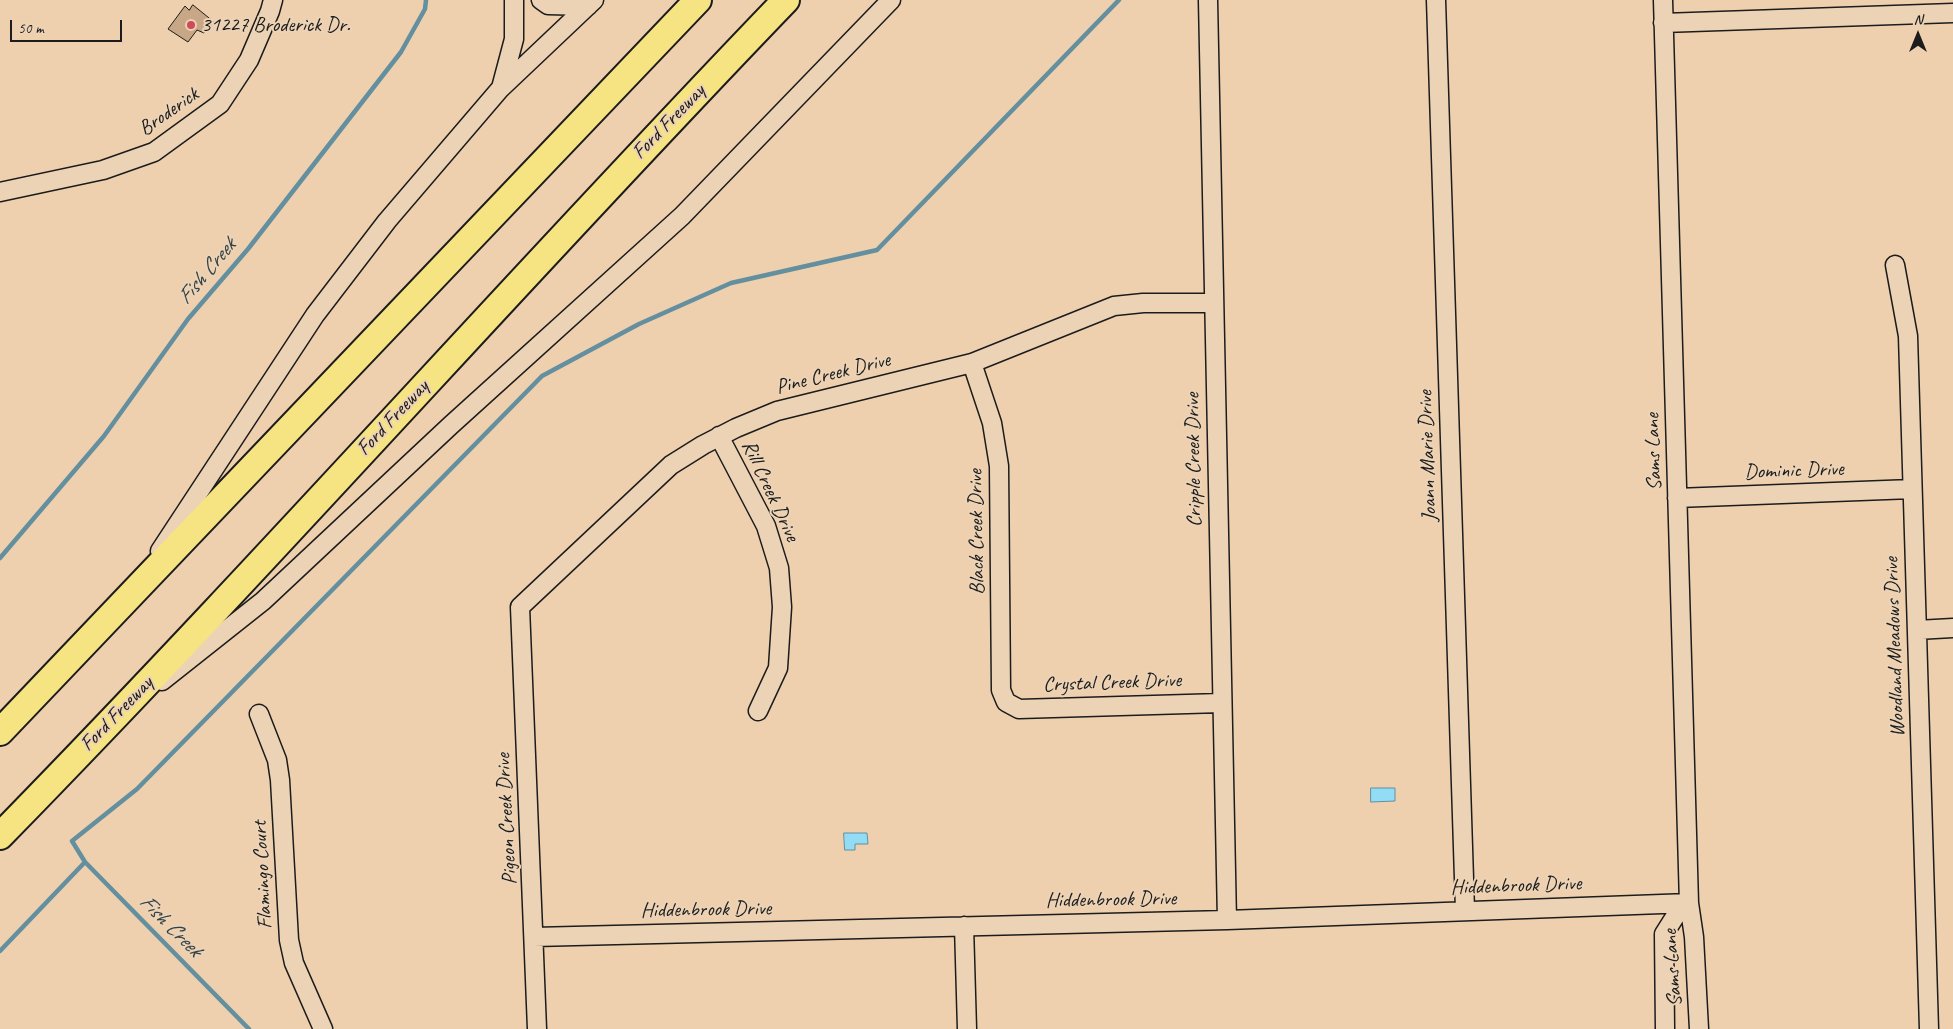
<!DOCTYPE html>
<style>
body{margin:0}
#map{position:relative;width:1953px;height:1029px;overflow:hidden;background:#eed0af;font-family:Caveat,sans-serif}
canvas{display:block}
.north{position:absolute;left:1893px;top:10px;width:50px;height:50px;-webkit-text-stroke:4px #edd3b5;paint-order:stroke;rotate:0deg;font-size:14px;font-weight:700;line-height:20px;text-align:center;color:#1c1c1c}
.north::after{content:'';display:block;margin:auto;width:18px;height:22px;background:#1c1c1c;clip-path:polygon(50% 0,100% 100%,50% 72%,0 100%)}
.scale{position:absolute;left:10px;top:20px;width:112px;height:22px;box-sizing:border-box;border:2px solid #1c1c1c;border-top:0;padding-left:6px;font-size:15px;line-height:18px;white-space:nowrap;color:#1c1c1c;-webkit-text-stroke:4px #edd3b5;paint-order:stroke}
</style>
<div id="map">
<canvas width="1953" height="1029"></canvas>
<div class="north">N</div>
<div class="scale">50 m</div>
</div>
<script>
const ctx = document.querySelector('canvas').getContext('2d');
ctx.lineJoin = 'round';
function paint(path, color) { ctx.fillStyle = color; ctx.fill(path, 'evenodd'); }
function stroke(path, color, width, dash) { ctx.strokeStyle = color; ctx.lineWidth = width; ctx.lineCap = dash ? 'butt' : 'round'; ctx.setLineDash(dash || []); ctx.stroke(path); }
function label(font, color, halo, rows, align = 'center') {
  ctx.font = font + ' Caveat,sans-serif'; ctx.lineWidth = 4; ctx.setLineDash([]); ctx.textBaseline = 'middle'; ctx.strokeStyle = halo; ctx.fillStyle = color; for (const [text, x, y, turn = 0] of rows) {
    ctx.save(); ctx.translate(x, y); ctx.rotate((+turn || 0) * Math.PI / 180); ctx.textAlign = isNaN(turn) ? turn : align; if (halo) ctx.strokeText(text, 0, 0); ctx.fillText(text, 0, 0); ctx.restore();
  }
}
const water = new Path2D(`
 M1371,788H1395V801L1371,802Z
 M844,833H867L868,844H855V850H845Z`);
paint(water, '#93dcf5');
stroke(water, '#638f9e', 1);
stroke(new Path2D(`
 M0,558L104,436L188,319L248,249L401,52L425,9L426,0
 M0,951L85,862
 M249,1029L85,862L72,841L137,789L542,376L639,324L731,283L877,250L1119,0`), '#638f9e', 4.5);
const building = new Path2D(`
 M193,5L214,22L204,33L197,30L188,42L168,29L185,6L189,10Z`);
paint(building, '#c7a786');
stroke(building, '#1c1c1c', 1);
const minor = new Path2D(`
 M541,0L548,5L588,6
 M1208,0L1227,920
 M1436,0L1465,910
 M1663,23L1953,13
 M501,88L514,39V0
 M0,192L103,170L154,152L220,104L249,60L270,11L273,0
 M1895,265L1908,336L1929,1029
 M972,363L992,423L999,466L1001,690L1006,702L1019,709L1221,703
 M719,436L766,526L779,568L782,607L778,668L758,711
 M1677,498L1912,489
 M160,551L315,315L387,221L500,89L594,0
 M1917,630L1953,628
 M162,681L263,601L451,425L682,216L891,0
 M259,714L277,760L280,780L289,940L294,963L323,1029
 M964,926L967,1029
 M534,937L1227,920L1689,903L1663,0
 M537,1029L520,607L671,465L703,445L736,428L777,411L972,363L1114,306L1143,303H1214
 M1665,1029L1664,934L1676,915L1689,903L1694,937L1699,1029`);
const highway = new Path2D(`
 M0,732L698,0
 M0,836C268,562 521,275 786,0`);
stroke(minor, '#1c1c1c', 21);
stroke(highway, '#1c1c1c', 30);
stroke(minor, '#edd3b5', 18);
stroke(highway, '#f6e381', 26);
for (const [x, y, r, color] of [
 [191,25,5,"#d1495b"]
]) { const dot = new Path2D(); dot.arc(x, y, r, 0, 2 * Math.PI); ctx.fillStyle = color; ctx.fill(dot); stroke(dot, '#edd3b5', 2); }
label('21px', '#1c1c1c', '#edd3b5', [
 ["31227 Broderick Dr.",201,25]
], 'left');
label('21px', '#1c1c1c', '#edd3b5', [
 ["Broderick",169,112,-35],
 ["Ford Freeway",669,122,-46],
 ["Pine Creek Drive",833,374,-14],
 ["Ford Freeway",393,418,-47],
 ["Sams Lane",1654,452,-92],
 ["Joann Marie Drive",1428,456,-92],
 ["Cripple Creek Drive",1194,460,-91],
 ["Dominic Drive",1794,471,-2],
 ["Rill Creek Drive",770,491,65],
 ["Black Creek Drive",977,532,-91],
 ["Woodland Meadows Drive",1895,647,-92],
 ["Crystal Creek Drive",1112,683,-2],
 ["Ford Freeway",117,714,-46],
 ["Pigeon Creek Drive",507,819,-93],
 ["Flamingo Court",263,875,-93],
 ["Hiddenbrook Drive",1516,886,-2],
 ["Hiddenbrook Drive",1111,900,-1],
 ["Hiddenbrook Drive",706,910,-1],
 ["Sams Lane",1673,968,-94]
]);
label('italic 22px', '#344247', '#edd3b5', [
 ["Fish Creek",207,272,-50],
 ["Fish Creek",170,926,45]
]);
</script>
